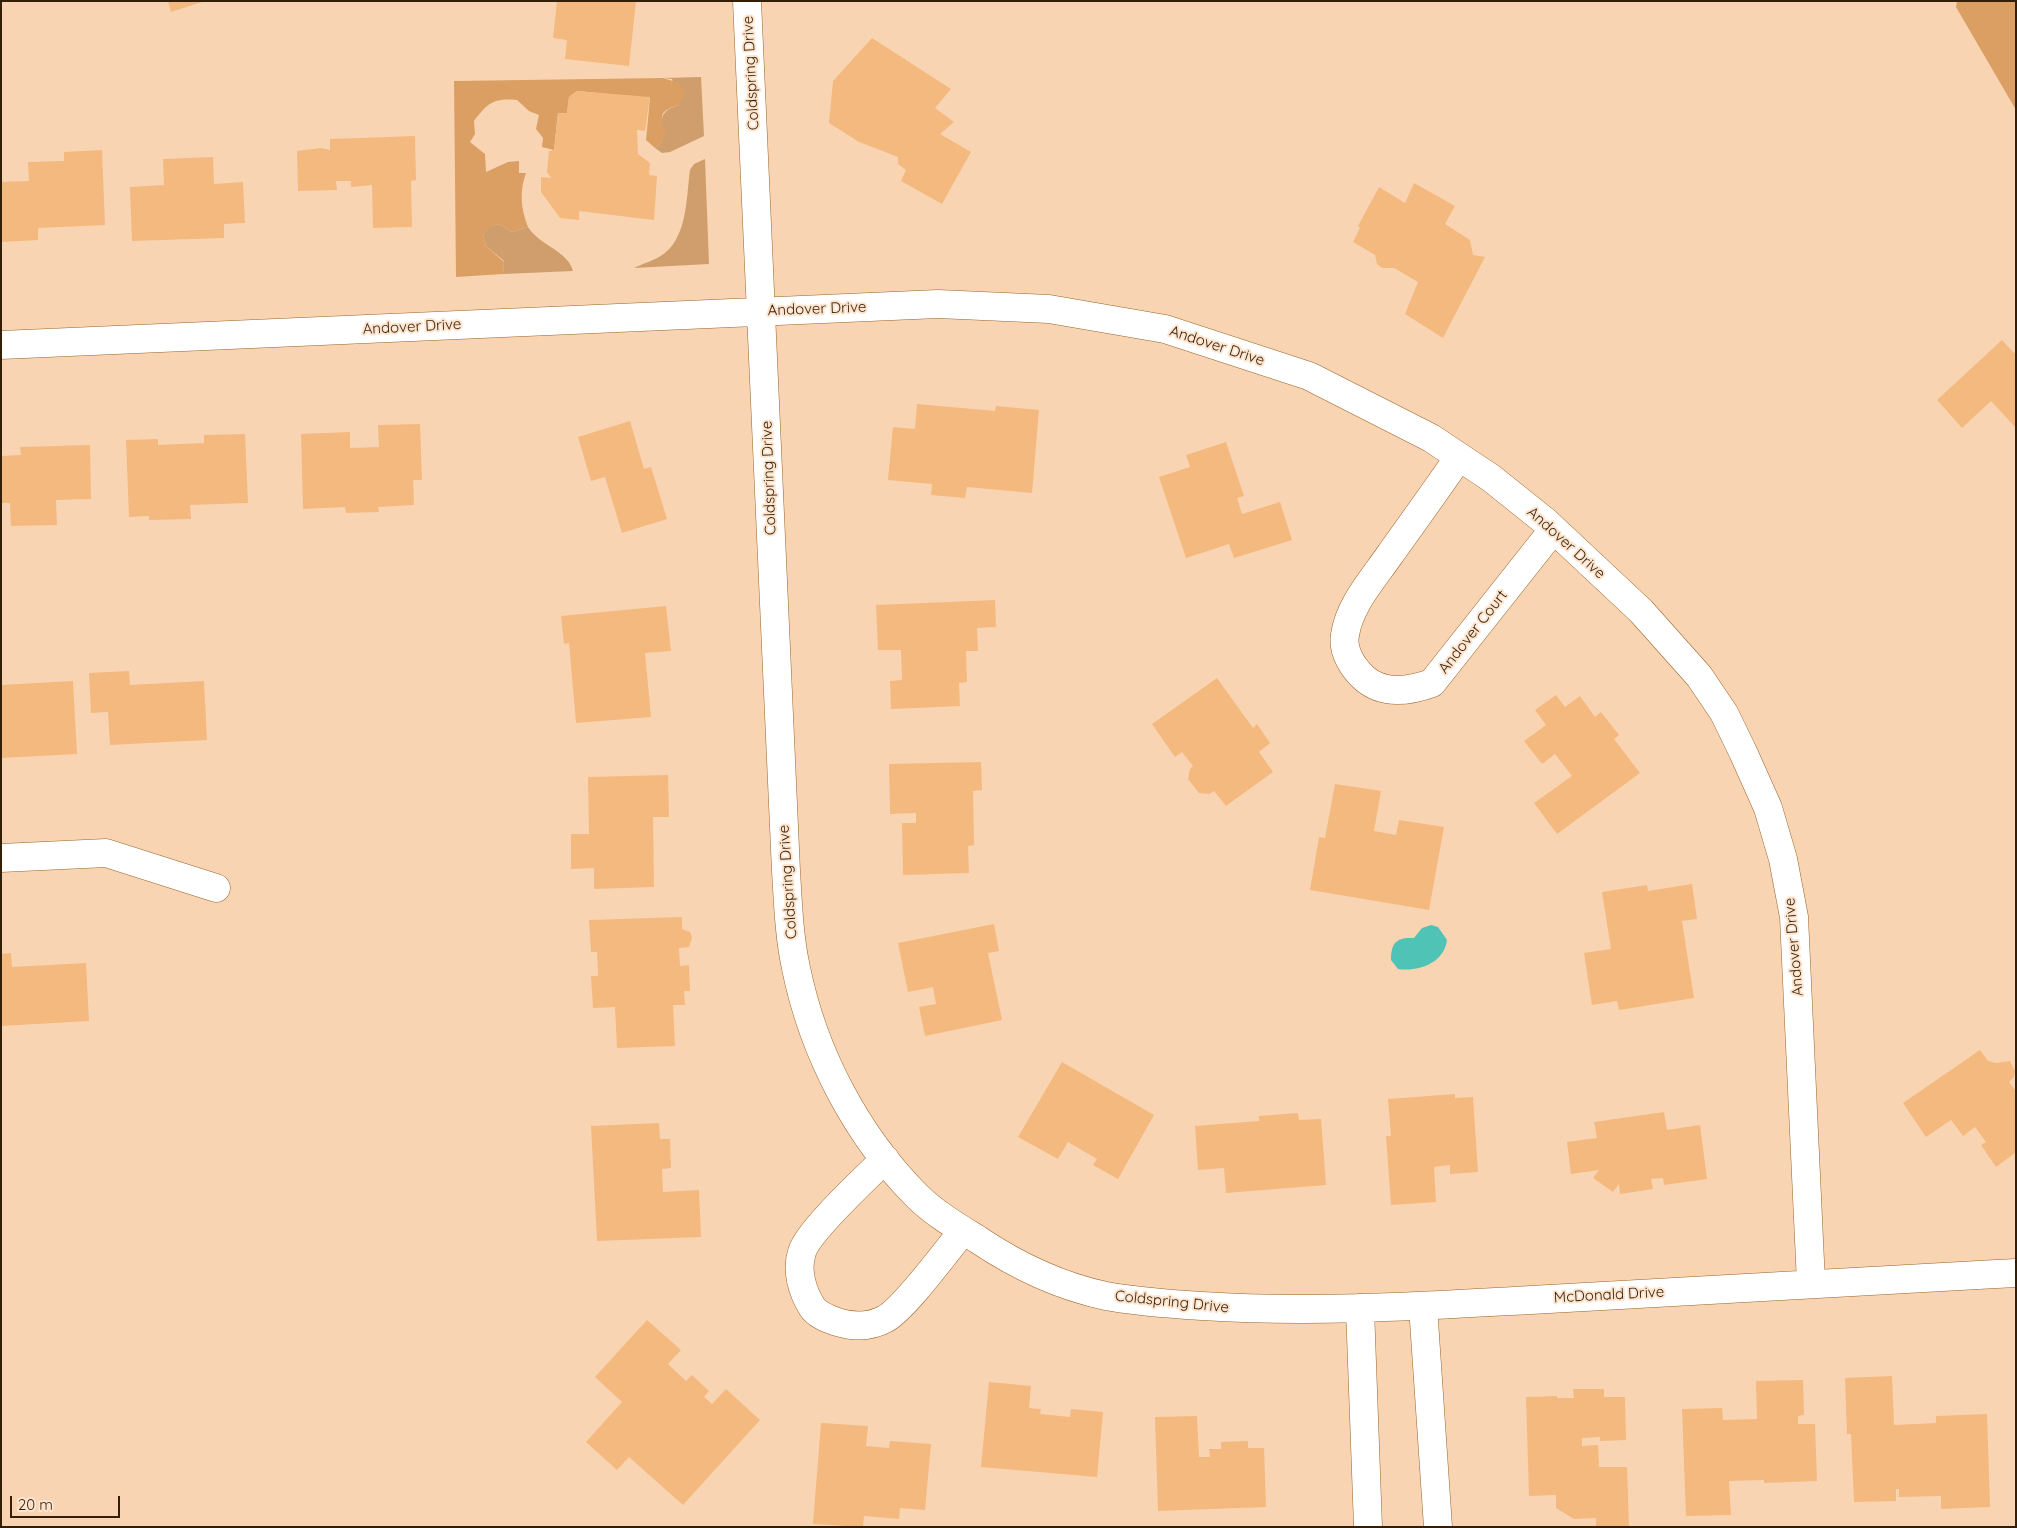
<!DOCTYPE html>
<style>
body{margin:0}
#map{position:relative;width:2017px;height:1528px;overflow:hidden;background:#f9d4b2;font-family:Quicksand,sans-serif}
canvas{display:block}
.frame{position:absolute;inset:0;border:2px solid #341e05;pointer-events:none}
.scale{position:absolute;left:10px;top:1496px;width:110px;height:22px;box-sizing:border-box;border:2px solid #341e05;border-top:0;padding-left:6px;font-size:15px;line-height:18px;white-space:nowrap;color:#341e05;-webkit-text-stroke:4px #fde4ce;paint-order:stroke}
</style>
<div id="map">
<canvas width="2017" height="1528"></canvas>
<div class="frame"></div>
<div class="scale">20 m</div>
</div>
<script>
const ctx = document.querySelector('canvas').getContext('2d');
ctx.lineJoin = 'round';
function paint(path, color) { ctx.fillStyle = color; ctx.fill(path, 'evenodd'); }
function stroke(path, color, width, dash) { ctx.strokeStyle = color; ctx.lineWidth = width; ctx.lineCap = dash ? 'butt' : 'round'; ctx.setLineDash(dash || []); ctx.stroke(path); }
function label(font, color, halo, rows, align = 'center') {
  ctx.font = font + ' Quicksand,sans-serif'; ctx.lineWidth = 4; ctx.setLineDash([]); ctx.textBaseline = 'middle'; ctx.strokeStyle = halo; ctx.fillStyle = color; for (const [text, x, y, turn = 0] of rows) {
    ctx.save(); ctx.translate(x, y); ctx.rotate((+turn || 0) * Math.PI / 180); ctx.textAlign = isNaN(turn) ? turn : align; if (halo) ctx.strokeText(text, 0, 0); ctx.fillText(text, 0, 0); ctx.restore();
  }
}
paint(new Path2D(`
 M701,77L704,136L670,152L662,153L655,148L662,142C665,121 654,113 679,105L672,79L663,78Z
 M705,159L709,264L634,268C642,264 652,261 659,257C688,241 686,198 690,170L694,164Z
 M499,224L512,232L528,227C539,245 568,251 573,271L503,274L504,261L486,246L483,235L489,227Z`), '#d09e6c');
paint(new Path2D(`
 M1957,1H2016V110L1956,7Z
 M663,78L679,83L685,93L679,105C656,112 662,116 666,135L662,142L655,148L646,140L650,98L577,91L569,97L567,113H558L554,150L542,147L543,138L536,129L539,115L529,111L517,100C493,98 488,103 474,121L475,134L470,142L485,154L486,172L508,162L519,161V173H526C519,192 521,209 528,227L512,232L499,224L490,227L483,235L486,246L504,262L503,274L456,277L454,81Z`), '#db9f63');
paint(new Path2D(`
 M1431,925L1438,927L1447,940C1444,963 1419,972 1398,969L1391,960C1391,942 1397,937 1414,938L1422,928Z`), '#4fc3b6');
paint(new Path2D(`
 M168,1H202V2L171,12Z
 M557,1H636L629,66L565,59L567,40L553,38Z
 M872,38L951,89L935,108L954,122L940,134L971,152L942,204L901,181L906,170L898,164V157L859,142L829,123L833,81Z
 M577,91L650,97L645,131L637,130L638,154L650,163L649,175L657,176L654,220L579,211V220L560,218L541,192V177L551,178L547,172L549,151L554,150L558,113H567L569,97Z
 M415,136L416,180L411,181L412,227L373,228L372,185L351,187V181H336L337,190L298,191L297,151L321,148L330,150V139Z
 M102,150L105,225L38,228V240L1,242V182L29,181L28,162L64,161V152Z
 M213,157L214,184L243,182L245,223L224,224V238L132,241L130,187L164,185L163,159Z
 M1414,183L1455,206L1445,224L1470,240L1473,255L1485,257L1443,338L1405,314L1418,282L1394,268H1382L1377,264L1375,255L1353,242L1360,228L1358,226L1379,187L1405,203Z
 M2002,340L2014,353L2016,352V428L1991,401L1962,428L1937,400Z
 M917,404L995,411L996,406L1039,410L1032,493L967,487L965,498L931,495L932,484L888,480L893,427L915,429Z
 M630,421L644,469L651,467L667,519L622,533L605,477L591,481L578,437Z
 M420,424L422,480H413L414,505L378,507L379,512L346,513L345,507L303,509L301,434L350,432V448L379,447L378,425Z
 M245,434L248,503L190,505L191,519L149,520V516L129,517L126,440L158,439V445L204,443V435Z
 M1226,442L1244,496L1237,498L1242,514L1280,502L1292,540L1234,558L1229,544L1186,558L1159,477L1190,467L1186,455Z
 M90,445L91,499L56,500L57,525L11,526L10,503H1V456L21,455L20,447Z
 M995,600L996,627L977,628L978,651H966L967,682L959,683L960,706L891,709L890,681L902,680L901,650H878L876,605Z
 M666,606L671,651L645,653L651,717L576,723L569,643L564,644L561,616Z
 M129,671L130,685L204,681L207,740L110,745L108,712L91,713L89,673Z
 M1217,678L1253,728L1257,724L1270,743L1259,752L1273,772L1226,806L1214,791L1209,794L1199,793L1188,779L1190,769L1193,766L1182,752L1175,757L1152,724Z
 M73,681L77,754L1,758V685Z
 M1556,695L1565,707L1580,696L1595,717L1601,712L1619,735L1614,739L1640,773L1557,834L1534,803L1572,776L1555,754L1542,764L1524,741L1546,725L1535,710Z
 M981,762L982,790L973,791L974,845L968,846L969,873L903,875L902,823H916V813L890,814L889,764Z
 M668,775L669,817H653L654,887L594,889V868L571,869V834H589L588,777Z
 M1335,784L1381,791L1374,831L1396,835L1399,820L1444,827L1429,910L1310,890L1319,837L1325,838Z
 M1692,884L1697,919L1682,921L1694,998L1619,1010L1617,1001L1592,1005L1584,953L1611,949L1602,892L1647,885L1648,891Z
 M682,917V929L690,932L692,938L689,947L679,948L680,966L689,965L690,991H684L685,1005H673L675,1046L617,1048L615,1007L593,1008L591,976H598L597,952H591L589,920Z
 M994,924L999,951L988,953L1002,1020L925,1036L919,1007L936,1004L933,987L908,992L898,943Z
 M11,953L12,967L86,963L89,1021L1,1026V954Z
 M1980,1050L1988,1061L1996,1063L2010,1061L2015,1071L2014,1077L2009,1082L2015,1090L2016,1155L2015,1153L1996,1167L1981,1145L1986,1142L1975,1127L1963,1136L1951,1120L1926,1137L1903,1103Z
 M1062,1062L1154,1115L1118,1179L1093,1165L1097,1159L1068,1142L1058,1159L1018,1137Z
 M1455,1094V1098L1473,1097L1478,1172L1450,1174V1165L1434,1167L1436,1202L1391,1205L1386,1136H1391L1388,1099Z
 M1664,1112L1667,1130L1700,1125L1707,1179L1664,1185L1663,1178L1651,1179L1653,1189L1620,1194L1619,1184L1613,1192L1593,1178L1599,1170L1571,1174L1567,1142L1597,1138L1594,1122Z
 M1298,1113L1299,1120L1321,1119L1326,1185L1226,1193L1224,1168L1198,1170L1195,1126L1259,1121V1116Z
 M659,1123L660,1139H670L671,1168L662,1169L663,1192L699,1190L701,1237L597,1241L591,1126Z
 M647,1320L681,1350L668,1364L686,1381L692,1375L709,1391L704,1397L712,1404L726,1389L760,1420L683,1505L629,1457L617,1470L586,1442L622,1402L595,1377Z
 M1892,1376L1894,1425L1936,1423V1416L1987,1414L1990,1507L1941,1509V1496L1899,1497V1489H1896V1501L1854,1502L1851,1434H1847L1845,1378Z
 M1803,1380L1804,1415L1798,1416V1424H1815L1817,1481L1764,1483V1480L1729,1481L1731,1515L1686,1516L1682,1409L1722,1408L1723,1420L1757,1419L1756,1381Z
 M989,1382L1031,1386L1029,1408L1041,1409L1040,1414L1070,1417L1071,1409L1103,1412L1097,1477L981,1467Z
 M1573,1389H1604V1397H1625L1626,1440L1600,1441V1437L1582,1438V1446L1598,1445L1599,1467H1627L1629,1527H1596V1518L1574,1519L1556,1508V1495L1529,1496L1526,1397L1557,1396V1398H1574Z
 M1197,1416L1199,1457H1210L1209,1449H1221V1442L1248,1441V1448H1264L1266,1507L1158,1511L1155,1417Z
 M821,1423L868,1426L866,1446L889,1448L890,1441L931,1444L925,1510L900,1508L899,1519L864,1516L863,1527L813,1524Z`), '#f4b97f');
const minor = new Path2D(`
 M747,1L786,871C788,903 789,936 796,968C813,1052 856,1135 917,1196C934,1213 956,1226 977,1239C1017,1266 1059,1286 1106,1296C1138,1302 1170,1304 1202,1306C1312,1313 1422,1306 1531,1300C1692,1290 1854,1281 2016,1273
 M1,345L938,304L1049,309L1165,329L1309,376L1431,438L1491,478L1546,522L1641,611L1699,676L1724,713L1743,752L1768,808L1783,859L1794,917L1811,1283
 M1459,457C1437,489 1414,521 1391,553C1374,578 1349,605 1345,635C1342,651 1353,668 1364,678C1383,695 1410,691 1432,683L1553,530
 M1,858L106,853L216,888
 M885,1159C867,1177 808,1231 802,1252C796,1270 802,1291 812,1307C817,1315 829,1319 837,1322C853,1327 870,1327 885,1319C905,1308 947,1250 963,1231
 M1423,1306L1438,1527
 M1360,1308L1368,1527`);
stroke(minor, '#996328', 29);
stroke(minor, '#fff', 28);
label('15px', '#341e05', '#fde4ce', [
 ["Coldspring Drive",751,73,-93],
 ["Andover Drive",817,309,-2],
 ["Andover Drive",412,327,-3],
 ["Andover Drive",1217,346,18],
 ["Coldspring Drive",769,478,-92],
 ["Andover Drive",1566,543,42],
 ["Andover Court",1473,632,-52],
 ["Coldspring Drive",788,882,-94],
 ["Andover Drive",1794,947,-95],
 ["McDonald Drive",1609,1295,-3],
 ["Coldspring Drive",1172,1302,6]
]);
</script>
